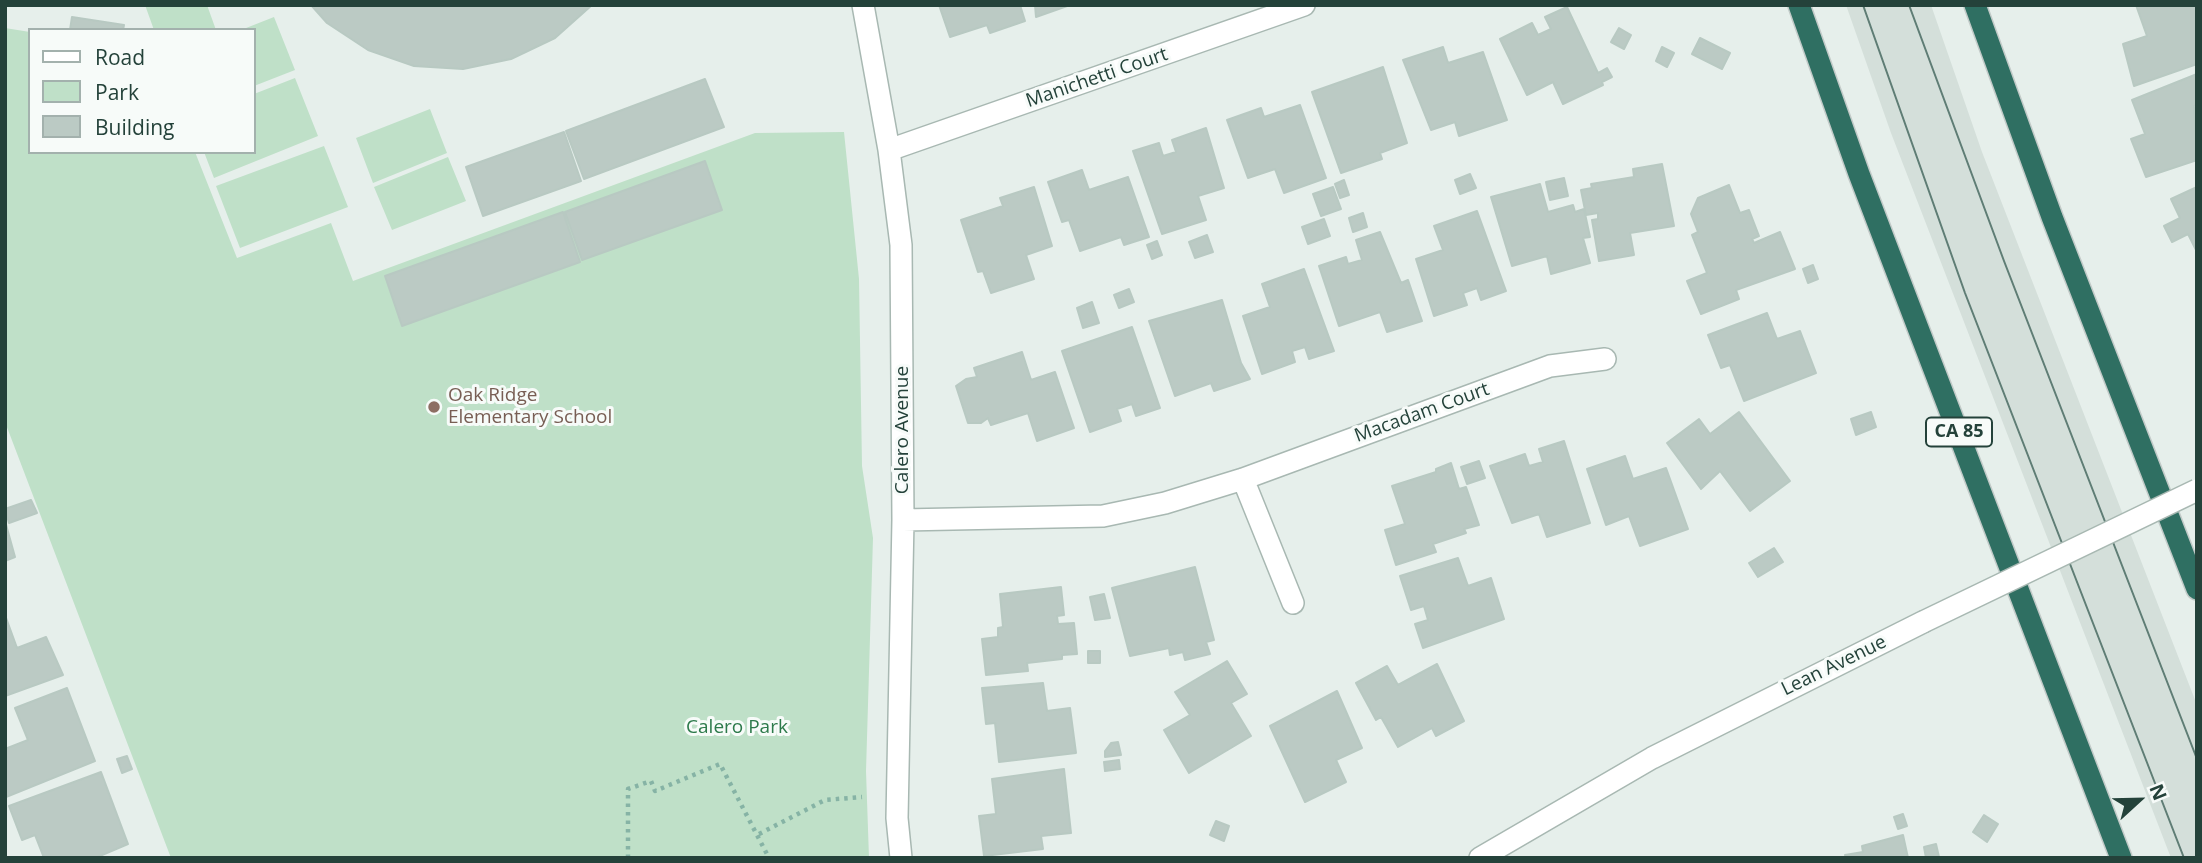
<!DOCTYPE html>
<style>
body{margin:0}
#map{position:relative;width:2202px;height:863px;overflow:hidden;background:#e6efeb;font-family:"Open Sans",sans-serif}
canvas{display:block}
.frame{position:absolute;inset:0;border:7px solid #24423a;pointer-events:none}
.legend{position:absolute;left:28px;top:28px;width:228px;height:126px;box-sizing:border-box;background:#f7fbf9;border:2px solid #a3b1ad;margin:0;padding:9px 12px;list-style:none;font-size:21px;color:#24423a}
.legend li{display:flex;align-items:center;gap:14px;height:35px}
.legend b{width:35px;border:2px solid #a3b1ad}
.north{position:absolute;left:2104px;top:765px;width:70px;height:70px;-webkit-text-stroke:5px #f7fbf9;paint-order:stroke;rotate:68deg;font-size:19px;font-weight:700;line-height:28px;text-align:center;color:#24423a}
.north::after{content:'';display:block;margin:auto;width:24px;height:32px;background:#24423a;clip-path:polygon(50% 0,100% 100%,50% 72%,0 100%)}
</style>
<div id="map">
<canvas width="2202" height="863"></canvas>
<div class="frame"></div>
<ul class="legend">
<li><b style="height:9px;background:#fff"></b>Road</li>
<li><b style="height:19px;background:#bfe0c8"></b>Park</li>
<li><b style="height:19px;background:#bbcac4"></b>Building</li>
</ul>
<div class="north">N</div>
</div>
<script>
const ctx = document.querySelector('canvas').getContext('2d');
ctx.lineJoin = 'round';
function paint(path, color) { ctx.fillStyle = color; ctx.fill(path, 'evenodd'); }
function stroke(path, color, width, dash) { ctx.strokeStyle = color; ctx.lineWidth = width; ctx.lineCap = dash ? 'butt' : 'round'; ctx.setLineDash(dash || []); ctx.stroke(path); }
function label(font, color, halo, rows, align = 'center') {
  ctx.font = font + ' "Open Sans",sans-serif'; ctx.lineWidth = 6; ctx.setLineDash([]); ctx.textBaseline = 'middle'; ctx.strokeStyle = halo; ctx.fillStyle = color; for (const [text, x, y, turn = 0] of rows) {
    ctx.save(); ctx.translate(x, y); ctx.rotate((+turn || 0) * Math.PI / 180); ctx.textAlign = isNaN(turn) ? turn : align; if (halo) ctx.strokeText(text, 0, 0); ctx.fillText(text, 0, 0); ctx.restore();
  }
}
paint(new Path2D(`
 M1846,5H1931L1982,152L2197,705V858H2171L1891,133Z`), '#d4dfda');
paint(new Path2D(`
 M145,5H207L216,30H154Z
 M274,17L295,70L254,86V30H241Z
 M5,28L30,32V152H195L237,258L331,223L353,281L755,133L844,132L859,279L862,466L873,538L866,771L869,858H171L5,422Z
 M295,78L318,136L214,178L204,152H254V94Z
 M430,109L447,153L373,183L356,138Z
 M324,146L348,207L240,248L216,186Z
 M448,157L466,201L392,230L374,187Z`), '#bfe0c8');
const building = new Path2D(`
 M311,5H592L555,38L511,59L463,69L414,66L368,50L327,23Z
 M939,5H1020L1025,21L990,33L987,25L950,37Z
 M1035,5H1070L1036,17Z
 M2136,5H2197V64L2134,86L2123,44L2147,36Z
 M1567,7L1598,73L1607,68L1612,77L1602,82L1603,85L1563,104L1553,82L1527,95L1500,39L1532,23L1538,35L1551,29L1545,17Z
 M72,17L124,25L123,30H70Z
 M1619,28L1631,35L1624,49L1611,42Z
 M1700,38L1730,53L1722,69L1692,54Z
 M1443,47L1448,63L1483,52L1507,120L1459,136L1455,122L1431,130L1403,60Z
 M1662,47L1674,53L1667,67L1656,61Z
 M1383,67L1407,143L1380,153L1382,159L1341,173L1312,92Z
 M2197,74V105L2194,106L2197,160L2146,177L2131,139L2145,134L2132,100Z
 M705,79L724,127L584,179L566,131Z
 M1300,105L1326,178L1284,193L1275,169L1248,178L1227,120L1261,108L1264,117Z
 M1206,128L1224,188L1198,196L1206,220L1162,234L1133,151L1159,143L1163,156L1176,152L1172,140Z
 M564,132L581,181L483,216L466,167Z
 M705,161L722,210L582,260L565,212Z
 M1662,164L1674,226L1630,233L1634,255L1599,261L1592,220L1598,219V213L1586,215L1581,190L1592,188L1591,184L1634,177L1633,169Z
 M1082,170L1089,190L1128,177L1149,237L1124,245L1121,237L1080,251L1069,220L1062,222L1048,182Z
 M1470,174L1476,188L1460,194L1455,180Z
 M1564,178L1568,196L1550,200L1546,182Z
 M1344,180L1349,195L1340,198L1335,184Z
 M1540,184L1548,212L1573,205L1575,212L1584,209L1590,237L1583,238L1590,263L1551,274L1547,256L1512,266L1491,197Z
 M1729,185L1740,213L1749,210L1759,236L1752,239L1754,243L1780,232L1795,269L1736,290L1739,299L1701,314L1687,281L1707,273L1692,235L1698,232L1691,214L1698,198Z
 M1034,187L1052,246L1026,255L1034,279L991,293L983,271L978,272L961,220L1003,206L1000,198Z
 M1333,187L1341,209L1321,216L1313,194Z
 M2197,187V252L2188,234L2172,242L2164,226L2180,218L2171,199Z
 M1477,211L1506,291L1481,300L1477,288L1463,293L1467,305L1434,316L1416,259L1443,250L1434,226Z
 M563,212L580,262L402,326L385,276Z
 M1363,213L1367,227L1353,232L1349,218Z
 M1324,219L1330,236L1308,244L1302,227Z
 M1380,232L1401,283L1408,280L1422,321L1387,332L1380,312L1339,326L1319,266L1346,257L1348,264L1362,260L1356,240Z
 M1207,235L1213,252L1195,258L1189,242Z
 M1157,241L1162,255L1152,259L1147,245Z
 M1813,265L1818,279L1808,283L1803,269Z
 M1304,269L1334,351L1309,359L1305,347L1292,351L1295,362L1262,374L1243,316L1270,307L1262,284Z
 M1129,289L1134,302L1119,308L1114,295Z
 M1222,300L1241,363L1250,379L1214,391L1211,383L1175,396L1149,321Z
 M1092,302L1099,323L1083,328L1077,308Z
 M1767,313L1777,339L1800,331L1816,373L1744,401L1730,365L1721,368L1708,335Z
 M1132,327L1160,408L1136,416L1132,404L1117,409L1121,421L1090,432L1062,351Z
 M1022,352L1031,380L1055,372L1074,428L1037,441L1028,413L991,425L988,418L981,423H968L956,386L966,379L977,377L974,368Z
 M1739,412L1790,481L1750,511L1720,471L1701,489L1667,443L1699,419L1710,434Z
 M1871,412L1876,427L1856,435L1851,419Z
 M1564,441L1590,523L1547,537L1539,514L1512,523L1490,466L1525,454L1529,466L1543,462L1539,449Z
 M1625,456L1633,479L1666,468L1688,529L1640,546L1629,516L1606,525L1587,469Z
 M1479,461L1485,478L1467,484L1461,467Z
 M1451,463L1459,489L1466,487L1479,525L1464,529L1466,533L1433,544L1436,552L1396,565L1385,530L1405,524L1392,486L1436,472V469Z
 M31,500L37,513L9,523L5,509Z
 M5,521L15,557L5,561Z
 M1774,548L1783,562L1758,577L1749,563Z
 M1458,558L1468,586L1491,578L1504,619L1423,648L1415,624L1428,620L1424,606L1411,610L1400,576Z
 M1195,567L1214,640L1206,642L1210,654L1185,660L1183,652L1170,655L1169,648L1130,656L1112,588Z
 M1061,587L1064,615L1057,616L1058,624L1074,623L1077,654L1062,655V659L1027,663L1028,671L986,675L982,639L998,637V628L1003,627L1000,594Z
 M1104,594L1110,618L1095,620L1090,597Z
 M5,615L17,648L46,637L63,675L5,696Z
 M1088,651H1100V663H1088Z
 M1227,661L1247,694L1231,703L1251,736L1189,773L1164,730L1190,715L1175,692Z
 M1437,664L1464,721L1436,736L1432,728L1398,747L1381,717L1376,720L1356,683L1387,666L1398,685Z
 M1043,683L1047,711L1070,708L1076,753L999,762L995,723L986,724L982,688Z
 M67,688L95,761L6,797L5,749L28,740L15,708Z
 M1337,691L1362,748L1336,760L1346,782L1305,802L1270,726Z
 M1118,742L1121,755L1105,757V751L1111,743Z
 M127,756L132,769L122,773L117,759Z
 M1119,760L1120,769L1105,771L1104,762Z
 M1064,769L1071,833L1041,836L1043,849L984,856L979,816L996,814L992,779Z
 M101,772L128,844L95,858H44L35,835L22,840L9,806Z
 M1903,814L1907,826L1898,829L1894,817Z
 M1984,815L1998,824L1987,842L1973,832Z
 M1216,821L1229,826L1224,841L1210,835Z
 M1903,835L1908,858H1846L1845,855L1863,852L1862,846Z
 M1936,844L1939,857L1926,858L1924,847Z`);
paint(building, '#bbcac4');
stroke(building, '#b8c9c2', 2);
const minor = new Path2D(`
 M863,5L889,150L901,245L903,520L897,818L901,858
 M889,150L1304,5
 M1243,479L1293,603
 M903,520L1103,516L1165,503L1243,479L1550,366L1605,359
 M1480,858L1652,758L1923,622`);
const highway = new Path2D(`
 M1799,5L1859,174L2121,858
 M1975,5L2052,217L2197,589`);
stroke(minor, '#a8b8b2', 24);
stroke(highway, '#c2cac8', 24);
stroke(new Path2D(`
 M759,834L825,800L862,797
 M628,858V789L651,781L655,791L720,764L769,858`), '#86b3a5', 4.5, [3.5, 5]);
stroke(minor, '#fff', 21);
stroke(highway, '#2f6f62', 21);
stroke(new Path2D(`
 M1863,5L1965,293L2184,858
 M1909,5L2004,261L2197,759`), '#5f7d75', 2);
const minorBridge = new Path2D(`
 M1923,622L2197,490`);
stroke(minorBridge, '#a8b8b2', 24, []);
stroke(minorBridge, '#fff', 21);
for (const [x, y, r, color] of [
 [434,407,7,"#8d6e63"]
]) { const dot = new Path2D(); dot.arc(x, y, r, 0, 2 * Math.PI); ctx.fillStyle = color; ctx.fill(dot); stroke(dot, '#f7fbf9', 2.5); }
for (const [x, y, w] of [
 [1959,432,66]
]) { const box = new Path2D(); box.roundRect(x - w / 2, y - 14.5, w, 29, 5); ctx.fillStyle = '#f7fbf9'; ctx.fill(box); stroke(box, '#24423a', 2); }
label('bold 18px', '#24423a', null, [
 ["CA 85",1959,432]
]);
label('19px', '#24423a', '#f7fbf9', [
 ["Manichetti Court",1097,78,-19],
 ["Macadam Court",1422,413,-20],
 ["Calero Avenue",903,430,-90],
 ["Lean Avenue",1834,666,-26]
]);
label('19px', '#785e54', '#f7fbf9', [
 ["Oak Ridge",448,396],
 ["Elementary School",448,418]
], 'left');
label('19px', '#2d7a4b', '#f7fbf9', [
 ["Calero Park",737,728]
]);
</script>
